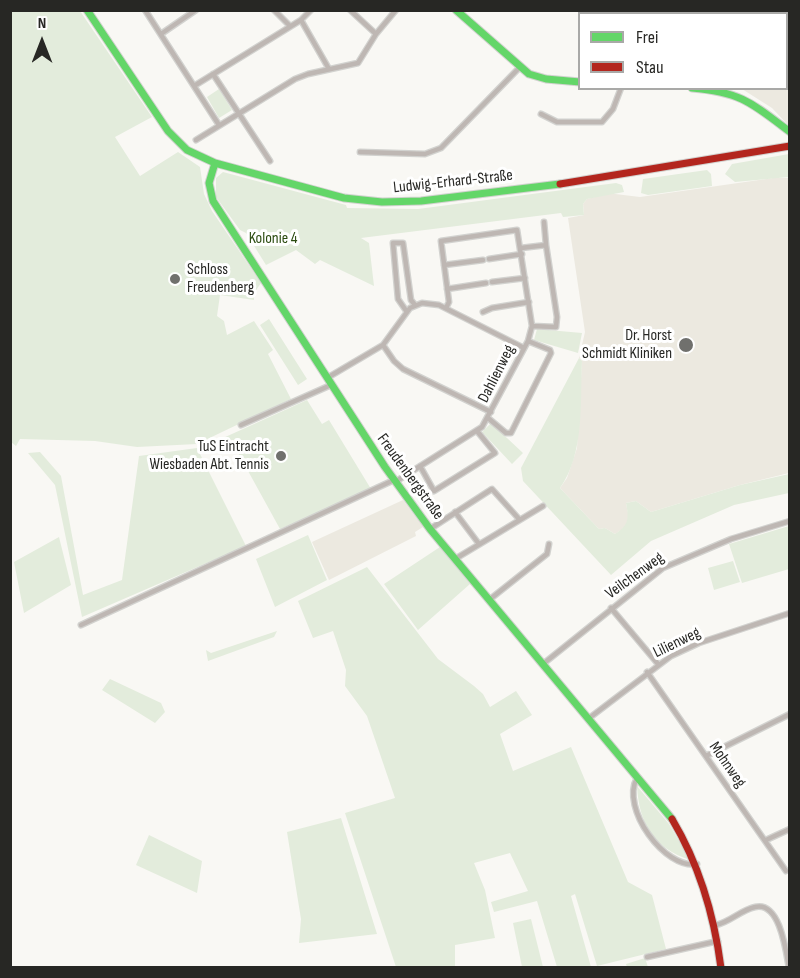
<!DOCTYPE html>
<meta charset="utf-8">
<style>
body{margin:0}
#map{position:relative;width:800px;height:978px;overflow:hidden;background:#f9f8f4;font-family:"Sofia Sans Condensed",sans-serif}
canvas{display:block}
.frame{position:absolute;inset:0;border:12px solid #272724;pointer-events:none}
.legend{position:absolute;left:578px;top:12px;width:210px;height:78px;box-sizing:border-box;background:#fff;border:2px solid #a9a9a7;margin:0;padding:8px 10px;list-style:none;font-size:18px;color:#272724}
.legend li{display:flex;align-items:center;gap:12px;height:30px}
.legend b{width:30px;border:2px solid #a9a9a7}
.north{position:absolute;left:12px;top:12px;width:60px;height:60px;-webkit-text-stroke:4px #fff;paint-order:stroke;rotate:0deg;font-size:16px;font-weight:700;line-height:24px;text-align:center;color:#272724}
.north::after{content:'';display:block;margin:auto;width:21px;height:27px;background:#272724;clip-path:polygon(50% 0,100% 100%,50% 72%,0 100%)}
</style>
<div id="map">
<canvas width="800" height="978"></canvas>
<div class="frame"></div>
<ul class="legend">
<li><b style="height:8px;background:#63d668"></b>Frei</li>
<li><b style="height:8px;background:#b3261e"></b>Stau</li>
</ul>
<div class="north">N</div>
</div>
<script>
const ctx = document.querySelector('canvas').getContext('2d');
ctx.lineJoin = 'round';
function paint(path, color) { ctx.fillStyle = color; ctx.fill(path, 'evenodd'); }
function stroke(path, color, width, dash) { ctx.strokeStyle = color; ctx.lineWidth = width; ctx.lineCap = dash ? 'butt' : 'round'; ctx.setLineDash(dash || []); ctx.stroke(path); }
function label(font, color, halo, rows, align = 'center') {
  ctx.font = font + ' "Sofia Sans Condensed",sans-serif'; ctx.lineWidth = 6; ctx.setLineDash([]); ctx.textBaseline = 'middle'; ctx.strokeStyle = halo; ctx.fillStyle = color; for (const [text, x, y, turn = 0] of rows) {
    ctx.save(); ctx.translate(x, y); ctx.rotate((+turn || 0) * Math.PI / 180); ctx.textAlign = isNaN(turn) ? turn : align; if (halo) ctx.strokeText(text, 0, 0); ctx.fillText(text, 0, 0); ctx.restore();
  }
}
paint(new Path2D(`
 M767,11H789V126L772,108L742,89L786,88V14L767,13Z
 M773,178H789V473L740,485L651,512L636,501L626,503L629,518L626,527L615,534L605,528L599,529L560,488L567,478L577,448L582,361L579,358L585,332L568,218L584,215L583,204L587,199L607,193L640,197Z
 M403,500L423,527L415,532L416,536L329,580L312,542Z`), '#ece9e0');
paint(new Path2D(`
 M672,10L726,11V13H667Z
 M10,11H80L152,117L115,137L140,176L178,152L200,167L204,194L212,211L261,283L254,293V300L220,295L217,316L224,321L227,335L254,321L273,350L268,354L291,399L197,444L137,447L95,441L20,439L16,446L11,442Z
 M219,89L232,110L219,118L207,97Z
 M789,154V177L735,182L725,174L732,164Z
 M707,170L711,174L712,186L648,195L641,193L643,179Z
 M223,172L346,205L347,208L418,209L616,183L622,185L624,192L587,199L583,204L584,215L563,217L561,213L361,238L369,243L374,286L320,260L315,264L296,250L266,265L246,233L240,230L216,197V178Z
 M269,319L307,379L298,385L260,325Z
 M537,329L582,333L578,353L534,340Z
 M579,358L582,361C580,402 585,453 560,488L599,529L605,528L615,534C629,525 629,519 626,503L636,501L651,512L740,485L789,474V493L734,505L651,541L611,575L523,481L521,468Z
 M307,400L322,424L329,420L371,489L280,529L231,440L204,452L201,448Z
 M491,423L523,453L512,464L482,432Z
 M197,448L246,546L82,617L55,485L28,453L40,452L61,476L83,595L122,580L139,456Z
 M789,526V569L742,583L729,544Z
 M308,535L327,580L275,607L256,559Z
 M59,537L71,585L24,613L14,562Z
 M440,547L470,584L418,630L384,584Z
 M733,561L740,582L714,590L708,568Z
 M367,567L438,659L474,686L483,694L490,707L516,691L532,715L500,734L513,771L571,747L628,882L652,895L666,949L597,966L575,894L571,896L591,967H557L537,901L494,912L491,902L528,891L510,853L474,863L485,890L495,938L455,945V966L396,967L345,813L395,798L367,716L345,686L346,670L333,631L313,638L298,601Z
 M277,631L274,637L208,661L206,650L211,653Z
 M110,679L161,703L165,712L155,723L102,690Z
 M637,786L669,824L690,860C654,848 639,824 637,786Z
 M341,818L377,934L299,943L301,919L287,832Z
 M149,835L202,861L197,893L136,865Z
 M531,919L543,967H522L513,923Z
 M645,958L648,967H627L626,964Z`), '#e3ecdc');
const street = new Path2D(`
 M145,10L219,125
 M274,10L289,25
 M350,10L376,34L396,10
 M661,10V14
 M301,20L329,69
 M161,34L196,10
 M213,74L270,161
 M194,86L301,20L311,10
 M541,114L557,122H602L613,109L621,88
 M196,140L295,79L308,74L358,63L376,34
 M360,152L425,154L441,148L520,67
 M544,222L546,245
 M521,248L546,245L557,317L556,327L532,326
 M489,259L522,254
 M444,265L483,260
 M492,282L525,278
 M447,289L486,283
 M407,312L398,299L393,243H403L411,300L415,305
 M483,312L492,308L529,302
 M383,345L394,361L403,369L491,412
 M327,378L383,345L410,308L422,303L439,305L524,348
 M488,418L506,433H511L551,353L550,350L528,341
 M241,425L331,385
 M420,466L434,491L495,453L477,431
 M395,482L482,427L528,341L532,326L517,230L441,241L449,302L446,308
 M455,512L479,544
 M430,529L492,489L519,519
 M455,559L543,506
 M489,600L547,554L549,544
 M611,608L658,664
 M81,625L394,480
 M543,664L663,568L731,539L790,521
 M647,672L786,871
 M588,719L671,656L699,643L790,613
 M706,756L790,714
 M637,778C620,808 665,870 697,864
 M766,840L790,829
 M716,925C730,922 741,910 755,907C780,901 786,951 789,968
 M647,957L718,941`);
const fast = new Path2D(`
 M87,10L168,131L187,150L215,163L344,198L382,202L421,201L560,184
 M456,10L529,74L546,79L580,82
 M692,88C741,92 752,103 790,132
 M215,163L209,183L213,201L385,467L430,529L672,819`);
const jam = new Path2D(`
 M560,184L790,146
 M672,819C700,866 714,914 721,968`);
stroke(street, '#d2d2cf', 7);
stroke(fast, '#d2d2cf', 9);
stroke(jam, '#d2d2cf', 9);
stroke(street, '#beb7b3', 4.5);
stroke(fast, '#63d668', 7);
stroke(jam, '#b3261e', 7);
for (const [x, y, r, color] of [
 [175,279,6,"#70706d"],
 [686,345,8,"#70706d"],
 [281,456,6,"#70706d"]
]) { const dot = new Path2D(); dot.arc(x, y, r, 0, 2 * Math.PI); ctx.fillStyle = color; ctx.fill(dot); stroke(dot, '#fff', 2); }
label('16px', '#272724', '#fff', [
 ["Ludwig-Erhard-Straße",453,182,-6],
 ["Dahlienweg",497,374,-63],
 ["Freudenbergstraße",410,477,54],
 ["Veilchenweg",635,576,-36],
 ["Lilienweg",677,643,-26],
 ["Mohnweg",727,765,55]
]);
label('16px', '#2c4c11', '#fff', [
 ["Kolonie 4",273,239]
]);
label('16px', '#272724', '#fff', [
 ["Schloss",187,270,"left"],
 ["Freudenberg",187,288,"left"],
 ["Dr. Horst",672,336],
 ["Schmidt Kliniken",672,354],
 ["TuS Eintracht",269,447],
 ["Wiesbaden Abt. Tennis",269,465]
], 'right');
</script>
